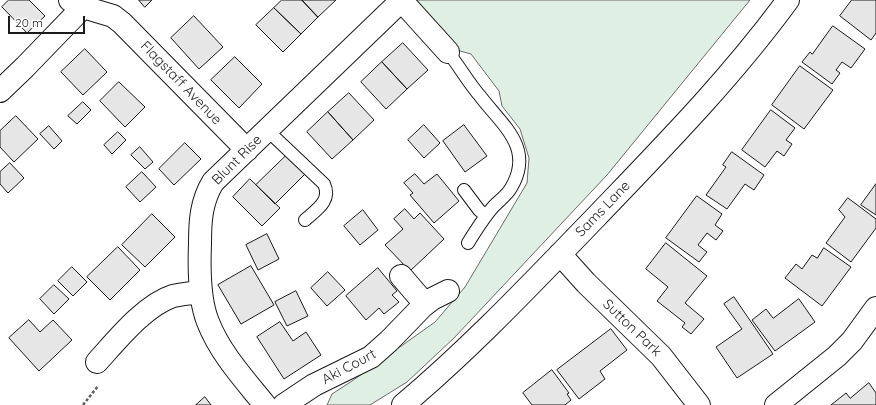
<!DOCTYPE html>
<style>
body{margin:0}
#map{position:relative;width:876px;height:405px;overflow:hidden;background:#fff;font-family:Quicksand,sans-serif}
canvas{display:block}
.scale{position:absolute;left:8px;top:16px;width:77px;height:18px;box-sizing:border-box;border:2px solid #1a1a1a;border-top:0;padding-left:5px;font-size:12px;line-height:14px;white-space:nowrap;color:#1a1a1a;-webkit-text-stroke:3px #fff;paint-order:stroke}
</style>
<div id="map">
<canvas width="876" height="405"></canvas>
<div class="scale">20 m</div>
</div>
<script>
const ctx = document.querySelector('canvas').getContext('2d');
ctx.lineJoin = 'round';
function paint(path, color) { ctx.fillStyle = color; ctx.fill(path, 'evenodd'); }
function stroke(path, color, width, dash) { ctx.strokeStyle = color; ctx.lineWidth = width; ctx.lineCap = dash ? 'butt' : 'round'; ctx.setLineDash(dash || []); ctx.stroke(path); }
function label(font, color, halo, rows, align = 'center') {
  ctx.font = font + ' Quicksand,sans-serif'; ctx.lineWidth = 3; ctx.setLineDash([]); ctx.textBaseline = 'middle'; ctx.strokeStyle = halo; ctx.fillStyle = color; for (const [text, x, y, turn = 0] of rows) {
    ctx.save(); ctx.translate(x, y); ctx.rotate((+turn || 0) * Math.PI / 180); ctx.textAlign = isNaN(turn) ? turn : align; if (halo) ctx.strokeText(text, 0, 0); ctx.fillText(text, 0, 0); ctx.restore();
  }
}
const green = new Path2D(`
 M413,0H750L607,175L454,338L407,382L370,405H327L332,394L352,381L435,322L465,287L527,183L529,158L520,129L502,106L499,91L471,54L453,49Z`);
paint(green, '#e0efe3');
stroke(green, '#6a6a6a', 1);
const building = new Path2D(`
 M9,0H29L45,16L27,33L2,7Z
 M139,0H152L145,7Z
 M282,0H302L318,17L301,34L274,8Z
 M302,0H336L318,17Z
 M852,0H876V33L871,40L840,16Z
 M274,8L301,34L283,52L256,25Z
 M194,16L223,47L199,69L171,38Z
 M833,26L865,49L851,68L842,62L836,70L840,73L832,84L802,62L810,52L812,54Z
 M403,43L428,70L407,89L382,62Z
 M85,49L107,72L83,95L61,72Z
 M235,57L262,84L239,108L211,80Z
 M382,62L407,89L386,109L361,82Z
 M800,66L833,90L804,129L772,105Z
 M119,82L145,107L125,127L100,101Z
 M349,93L374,120L353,140L328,112Z
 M83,102L91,110L77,124L68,116Z
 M771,110L795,128L786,140L792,144L784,156L777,151L765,167L742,150Z
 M328,112L353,140L332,159L307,132Z
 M16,116L38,139L14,162L0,147V131Z
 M424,125L440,143L424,158L408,140Z
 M464,125L487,156L465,172L443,141Z
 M49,126L62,141L54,149L40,134Z
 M118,132L126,140L112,154L104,145Z
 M185,143L201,159L174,185L159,169Z
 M140,147L153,162L145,169L131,155Z
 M732,152L764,175L754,190L745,184L727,209L706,195L726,167L723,165Z
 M289,153L307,172L275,204L256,185Z
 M10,163L24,178L8,193L0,184V172Z
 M142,172L156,187L140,202L126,187Z
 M415,174L424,184L437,174L459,201L434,223L410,195L413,193L404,183Z
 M250,179L280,208L262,226L233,197Z
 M876,184V215L861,205Z
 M697,196L722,214L715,225L723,231L716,240L707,233L698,245L707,252L699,262L666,238Z
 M848,198L876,219V228L851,262L826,243L845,217L839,210Z
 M405,209L414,219L420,213L444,239L410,271L385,245L403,229L394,219Z
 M363,210L378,230L360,245L344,226Z
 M152,214L175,237L145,267L122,245Z
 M267,234L279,259L258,270L246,245Z
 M666,243L707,276L685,303L704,319L691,334L682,327L685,323L657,301L668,287L646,269Z
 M118,247L140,270L110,300L87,277Z
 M824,248L851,267L822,306L785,278L796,264L802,269L812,255L817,258Z
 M251,266L274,305L241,324L218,285Z
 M72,267L87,282L73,296L58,281Z
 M378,268L397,291L392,295L399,302L384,314L379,308L366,320L346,296Z
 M328,272L345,290L327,306L311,288Z
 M54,285L69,299L54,314L40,299Z
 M296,291L308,316L287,326L275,302Z
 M734,297L773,354L737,378L716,347L742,329L724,304Z
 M799,299L815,322L775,351L752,320L766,309L773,318Z
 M29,320L40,332L53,320L72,340L39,371L9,338Z
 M280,322L293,341L306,332L321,355L284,379L257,337Z
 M611,329L627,350L600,371L605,379L579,399L557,370Z
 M552,370L569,393L567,394L571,400L565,405H532L523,393Z
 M869,383L876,393V405H831L846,393L850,398Z
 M205,397L211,405H196Z`);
paint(building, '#e6e6e6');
stroke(building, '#1a1a1a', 1);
const service = new Path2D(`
 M448,52C459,66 468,82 480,96C502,125 535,148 511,188C507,195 500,200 494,206C484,217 476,230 468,243
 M267,130L324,184C332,201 316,210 305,220
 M464,190L479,210L486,216`);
const minor = new Path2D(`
 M70,0L83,7L113,16L122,23L247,150
 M401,0L448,52
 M0,91L25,67L83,7
 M560,254L586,283L661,356L699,405
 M401,276L425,304
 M97,362C117,340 145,305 173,296C182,294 192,293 201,292
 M265,405C244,379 220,353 208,322C199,300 199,268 200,244C200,221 201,202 213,182L402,0
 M284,405L314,385L371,357L389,341L423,306L432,299L448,291
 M403,405C472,347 533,282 596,217C663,147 731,78 788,0
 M776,405L837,356L852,341L876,308`);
stroke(service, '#1a1a1a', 14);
stroke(minor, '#1a1a1a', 24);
stroke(new Path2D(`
 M83,405L98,386`), '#5f5f5f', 2.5, [3, 2]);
stroke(service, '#fff', 12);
stroke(minor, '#fff', 22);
label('14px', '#1a1a1a', '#fff', [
 ["Flagstaff Avenue",181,83,46],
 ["Blunt Rise",237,160,-45],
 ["Sams Lane",603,209,-46],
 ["Sutton Park",632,328,44],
 ["Aki Court",349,367,-28]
]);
</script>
